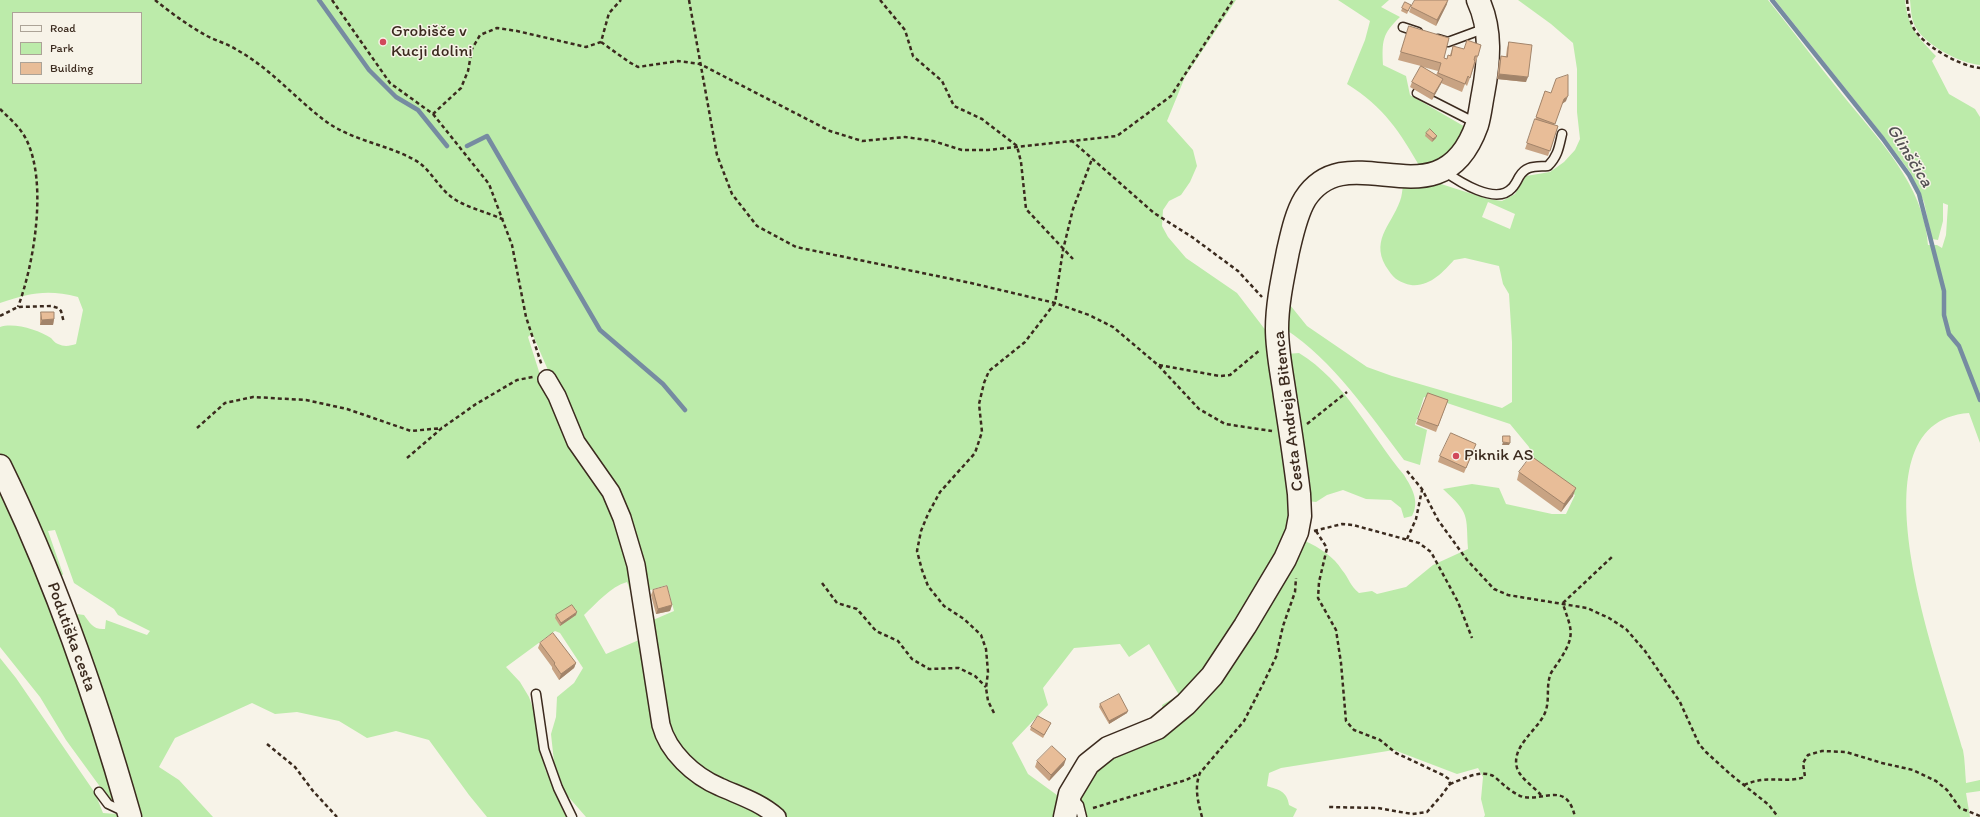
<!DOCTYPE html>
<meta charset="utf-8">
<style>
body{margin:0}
#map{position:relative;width:1980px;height:817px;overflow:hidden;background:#f7f3e8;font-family:Itim,sans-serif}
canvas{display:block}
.legend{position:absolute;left:12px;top:12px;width:130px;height:72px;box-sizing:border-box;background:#f7f3e8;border:1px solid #aca397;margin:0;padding:5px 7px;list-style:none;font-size:12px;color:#3b2a1e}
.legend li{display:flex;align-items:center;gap:8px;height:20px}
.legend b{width:20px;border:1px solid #aca397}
</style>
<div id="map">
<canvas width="1980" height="817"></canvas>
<ul class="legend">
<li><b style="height:5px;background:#f7f3e8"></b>Road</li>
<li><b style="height:11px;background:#bcebaa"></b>Park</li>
<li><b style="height:11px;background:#e8bd98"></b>Building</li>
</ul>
</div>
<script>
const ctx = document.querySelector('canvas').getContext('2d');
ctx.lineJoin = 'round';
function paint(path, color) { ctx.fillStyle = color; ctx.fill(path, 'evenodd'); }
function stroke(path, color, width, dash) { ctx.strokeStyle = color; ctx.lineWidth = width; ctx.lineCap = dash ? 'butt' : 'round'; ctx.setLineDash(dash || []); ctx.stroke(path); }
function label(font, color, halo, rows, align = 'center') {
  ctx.font = font + ' Itim,sans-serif'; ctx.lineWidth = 3; ctx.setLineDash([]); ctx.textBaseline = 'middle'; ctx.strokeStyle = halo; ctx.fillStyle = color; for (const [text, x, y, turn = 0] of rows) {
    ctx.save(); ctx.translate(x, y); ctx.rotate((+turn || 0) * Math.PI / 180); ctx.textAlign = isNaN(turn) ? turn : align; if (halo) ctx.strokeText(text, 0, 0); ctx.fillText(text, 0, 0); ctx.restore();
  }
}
paint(new Path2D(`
 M0,0H1236L1185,77L1167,121L1193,150L1197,166L1190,182L1181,195L1169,201L1163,210L1162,226L1168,237L1186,258L1237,293L1270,336V349L1291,492L1290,519L1283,548L1261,589L1217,657L1189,695L1164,712L1162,705L1179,695L1149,644L1129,657L1120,644L1074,648L1043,688L1048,705L1012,743L1028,774L1061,798L1058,817H782L772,808L713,781L681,757L667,738L653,650V620L674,611L667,585L644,592L635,547L620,505L610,484L579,442L532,333L528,337L542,381L549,387L556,403L571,442L599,478L609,496L623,528L636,579L663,742L675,760L708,785L766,811L772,817H586L566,794L554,762L551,734L556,717L557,697L574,683L583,668L560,633L555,631L506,667L520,682L529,697L535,714L545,769L567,817H487L469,795L429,740L396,731L367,738L339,721L297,712L275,714L252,703L175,738L159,767L179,780L213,817H136L114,740L72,617L77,614L84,615C90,623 93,630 105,629L106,620L147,635L150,631L118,615L114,609L74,583L55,530L48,531L63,574L57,584L0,453V327C14,322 39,330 51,338C53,340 55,343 58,344C64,347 70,346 76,344L83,310L78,297C47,289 30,293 0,303ZM13,13H141V83H13ZM627,582L632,596L639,640L606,654L584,615C597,603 610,587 627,582Z
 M1338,0H1389L1381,7L1400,17C1382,34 1382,41 1383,65L1406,76L1410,95L1467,128L1451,153L1421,169C1401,133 1383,106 1347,84L1365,40L1370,21Z
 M1518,0H1768C1793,31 1816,62 1841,93C1877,138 1924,184 1928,245H1937L1942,248L1946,235L1948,205L1943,203V221L1938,240L1932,239L1924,202L1910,172L1877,128L1775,0H1905C1908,28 1917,36 1936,56L1932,61L1949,94L1975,109L1980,117V443L1969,413C1841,422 1946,684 1963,750C1965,760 1965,772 1966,783L1980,780V791L1966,793L1970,817H1484L1485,815L1481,799L1483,777L1478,768L1457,774L1394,750L1281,768L1269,773L1267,786C1279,790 1287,791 1289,805L1297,809L1293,817H1084L1080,788L1094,767L1159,734L1305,541C1319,547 1334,557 1342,570C1349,578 1350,586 1359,593L1372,591L1377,594L1406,587L1433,565L1468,549C1466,514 1470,514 1443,489L1472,484L1499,488L1506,504L1552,514H1566L1575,495L1535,466L1529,447L1510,424L1438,400L1424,397L1415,425L1427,430L1420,465L1404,460C1371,416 1332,359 1285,329L1286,300L1307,326L1367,367L1392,376L1502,408L1512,402V342L1509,294L1503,284L1499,266L1465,258L1454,260C1443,272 1430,287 1411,285C1401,283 1394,279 1389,271C1368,242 1391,226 1400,201C1402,196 1402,191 1403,186L1441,184L1488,199L1502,201L1515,194L1526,176L1550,172L1564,162L1575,150L1580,139L1577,112V69L1573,43L1551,24ZM1488,202L1515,214L1510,229L1482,217Z
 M1910,0H1980V65C1960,63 1927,46 1916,28C1911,20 1911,9 1910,0Z
 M1299,353C1345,381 1370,434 1404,475C1412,488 1420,501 1412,516L1404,518L1401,508L1391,500L1366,499L1343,490L1327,495L1316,502L1307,501L1286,354Z
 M0,480L47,588L118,799L114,802L109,799L66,740L40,697L0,647Z
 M0,658L16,678L95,793L103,813L116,814L118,817H0Z`), '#bcebaa');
stroke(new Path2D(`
 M319,0L369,70L396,97L418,110L447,146
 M1772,0L1883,139L1909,175L1919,194L1944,291V315L1949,334L1959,346L1980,400
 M467,146L487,136L600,330L663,384L685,410`), '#768ba1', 4.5);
const lane = new Path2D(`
 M1403,27L1418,32
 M1438,39L1448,42L1486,28
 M1417,93L1476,123
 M1444,171C1458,181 1496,206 1512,188C1515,185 1517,181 1519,177C1526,165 1535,167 1548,166C1558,156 1559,147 1562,134
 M536,694L544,749L558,788L572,817
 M99,792L108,804L125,812
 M1073,798L1079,805L1082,817`);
const street = new Path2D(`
 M547,379L557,396L576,442L611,492L622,518L636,565L661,725C668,752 694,776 720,787C740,796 760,802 777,817`);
const secondary = new Path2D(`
 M0,466C55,578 96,697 130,817
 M1065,817L1070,794L1088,764L1108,748L1157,728L1186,704L1212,676L1245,626L1285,559L1297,532L1300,516L1299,494C1295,461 1290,428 1285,396C1282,374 1277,351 1277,329C1277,303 1283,277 1288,251C1292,234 1296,214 1305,199C1349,131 1440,229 1477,125C1480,115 1481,104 1483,94C1489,62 1492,30 1478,0`);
stroke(lane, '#3b2a1e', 11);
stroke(street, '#3b2a1e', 20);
stroke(secondary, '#3b2a1e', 25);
stroke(new Path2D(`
 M155,0C171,13 189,26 207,36C217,41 228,44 237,50C270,68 295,98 324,120C350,140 385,144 413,159C429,167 436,184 449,195C464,208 486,211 504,220
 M332,0L390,83L433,114L461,88L468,71L472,49L480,35L497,28L517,31L586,47L601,42L609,13L621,0
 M689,0L717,155L732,194L757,226L796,247L971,283L1055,303L1089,315L1113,327L1158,365L1199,409L1225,424L1272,431
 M880,0L905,30L913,56L942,81L954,106L982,119L1017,146L1021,162L1026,209L1073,259
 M1907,0C1908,9 1909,18 1913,27C1923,46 1960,66 1980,68
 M601,42L629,62L638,67L678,61L700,64L830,131L862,141L905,137L933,141L962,150H988L1117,136L1171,96L1233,0
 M0,109C9,118 20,127 26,139C48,182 34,264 18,307
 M433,114L489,184L512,245L526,317L542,366
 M1071,140L1154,213L1192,237L1238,271L1262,297
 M0,316L18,307L51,306L58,308L61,311L64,323
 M1159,365L1220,376L1230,375L1260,350
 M1307,424L1347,392
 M197,428L225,403L253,397L306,400L347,409L411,431L442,428
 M407,458L442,428L476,404L517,380L533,377
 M1407,471L1422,489L1438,520L1467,560L1494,589L1508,595L1587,608L1609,618L1626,629L1645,651L1680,702L1699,744L1706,752L1730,774L1769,805L1778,817
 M1314,531L1342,524L1353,525L1419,543L1431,552L1458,602L1472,638
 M1316,531L1327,548L1319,582L1318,598L1336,630L1341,663L1346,721L1354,730L1380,740L1396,753L1443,775L1449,779L1450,784L1441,796L1427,812L1412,814L1378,808L1328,807
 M1407,539L1416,519L1422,490
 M822,583L837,603L857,609L876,631L898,641L912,659L929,669L959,668L975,676L986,687
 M1563,603L1614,555
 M994,713L988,701L986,688L988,672L986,649L981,635L964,619L944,606L928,586L922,570L917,551L921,531L928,514L940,492L975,453L982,432L979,404L984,383L989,371L1025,342L1055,303L1063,250L1073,209L1092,159
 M267,744L295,767L313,791L337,817
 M1450,784C1461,780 1478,770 1491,775C1495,776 1501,783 1505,786C1510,790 1517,795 1523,797C1545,801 1567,781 1575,817
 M1744,785C1769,774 1782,784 1805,777L1803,763L1808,755L1822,751L1846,752L1882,763L1913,770L1936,781L1947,790L1960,808L1980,816
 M1541,795C1534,787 1520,778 1517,768C1511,747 1536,731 1544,715C1551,701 1545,687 1551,673C1554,668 1558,663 1561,658C1576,634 1571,629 1563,604
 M1093,808L1186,780L1200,773
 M1202,817C1198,802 1194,787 1200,773L1244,721L1263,684L1276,657L1283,626L1295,592L1296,578`), '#3b2a1e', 2.5, [4, 3]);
stroke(lane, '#f7f3e8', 8);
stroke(street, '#f7f3e8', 17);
stroke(secondary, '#f7f3e8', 22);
paint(new Path2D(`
 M1405,2L1411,5L1407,14L1401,11Z
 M1447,4L1436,26L1409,12L1411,7Z
 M1409,26L1444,58L1447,59L1450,55L1453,46L1478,56L1467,86L1465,84L1462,92L1441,83L1432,100L1410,87L1412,82L1421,66L1398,60ZM1423,67L1438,71L1436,75Z
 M1509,42L1526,82L1497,79L1499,61L1501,56H1506L1507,48Z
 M1545,91L1566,101L1562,104L1554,125L1558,126L1548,156L1525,149Z
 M1426,133L1436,138L1432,142L1425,136Z
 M41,312L54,319L53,325H40V318Z
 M1428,393L1448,400L1436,432L1416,424Z
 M1474,449L1464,473L1438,462L1440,456Z
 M1519,472L1573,496L1561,512L1517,480Z
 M653,590L672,605L670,611L656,614L651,595Z
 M556,615H576L560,626L555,618Z
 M540,643L576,663L574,668L559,680L552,669V667L538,648Z
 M1100,704L1127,713L1109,724L1099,707Z
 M1051,723L1043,738L1030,730L1031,727Z
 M1037,761L1064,765L1049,781L1035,767Z`), '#c8a383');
paint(new Path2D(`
 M1448,0L1447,4L1436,26L1437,20Z
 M1499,74L1528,77L1526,82L1497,79Z
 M1443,79L1441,84L1432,100L1434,94Z
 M1568,96L1566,101L1562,104L1564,99Z
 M1437,136L1436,138L1432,142L1433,139Z
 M54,319L53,325H40L42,320Z
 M1503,442L1510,443L1509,445H1502Z
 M1576,488L1573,496L1561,512L1564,504Z
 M672,605L670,611L656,614L658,609Z
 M577,612L576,615L560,626L561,623Z
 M576,663L574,668L559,680L561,674Z
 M1128,711L1127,713L1109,724V721Z
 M1066,759L1064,765L1049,781L1051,775Z`), '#a2846a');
const building = new Path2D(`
 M1415,0H1448L1437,20L1411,7Z
 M1405,2L1411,5L1408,11L1402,8Z
 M1409,26L1449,38L1444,58L1447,59L1448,55L1451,56L1453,46L1464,49L1467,40L1481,45L1478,56H1475L1474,60L1475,61L1470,78L1468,76L1465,84L1438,73L1441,63L1401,52Z
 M1509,42L1532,45L1528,77L1499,74L1501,56L1507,57Z
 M1421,66L1443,79L1434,94L1412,82Z
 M1568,75V96L1564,99L1555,124L1536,117L1545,91L1551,93L1556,79Z
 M1535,119L1558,126L1550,151L1527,143Z
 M1430,129L1437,136L1433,139L1426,133Z
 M41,312H54V319L42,320Z
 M1428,393L1448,400L1438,426L1418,419Z
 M1451,433L1476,444L1466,468L1440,456Z
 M1503,436H1510V443L1503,442Z
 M1531,456L1576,488L1564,504L1519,472Z
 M667,586L672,605L658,609L653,590Z
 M572,605L577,612L561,623L556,615Z
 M553,633L576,663L561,674L554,664L555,663L540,643Z
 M1119,694L1128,711L1109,721L1100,704Z
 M1038,716L1051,723L1044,735L1031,727Z
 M1052,746L1066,759L1051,775L1037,761Z`);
paint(building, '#e8bd98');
stroke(building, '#a2846a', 1);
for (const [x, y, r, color] of [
 [383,42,4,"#d1495b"],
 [1456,456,4,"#d1495b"]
]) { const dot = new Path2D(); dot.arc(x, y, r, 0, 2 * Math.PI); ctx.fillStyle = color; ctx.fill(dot); stroke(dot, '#f7f3e8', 1.5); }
label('17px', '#3b2a1e', '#f7f3e8', [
 ["Grobišče v",391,32],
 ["Kucji dolini",391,52],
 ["Piknik AS",1464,456]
], 'left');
label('17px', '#3b2a1e', '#f7f3e8', [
 ["Cesta Andreja Bitenca",1289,411,-97],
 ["Podutiška cesta",71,637,70]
]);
label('italic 18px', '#545254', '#f7f3e8', [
 ["Glinščica",1909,156,58]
]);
</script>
